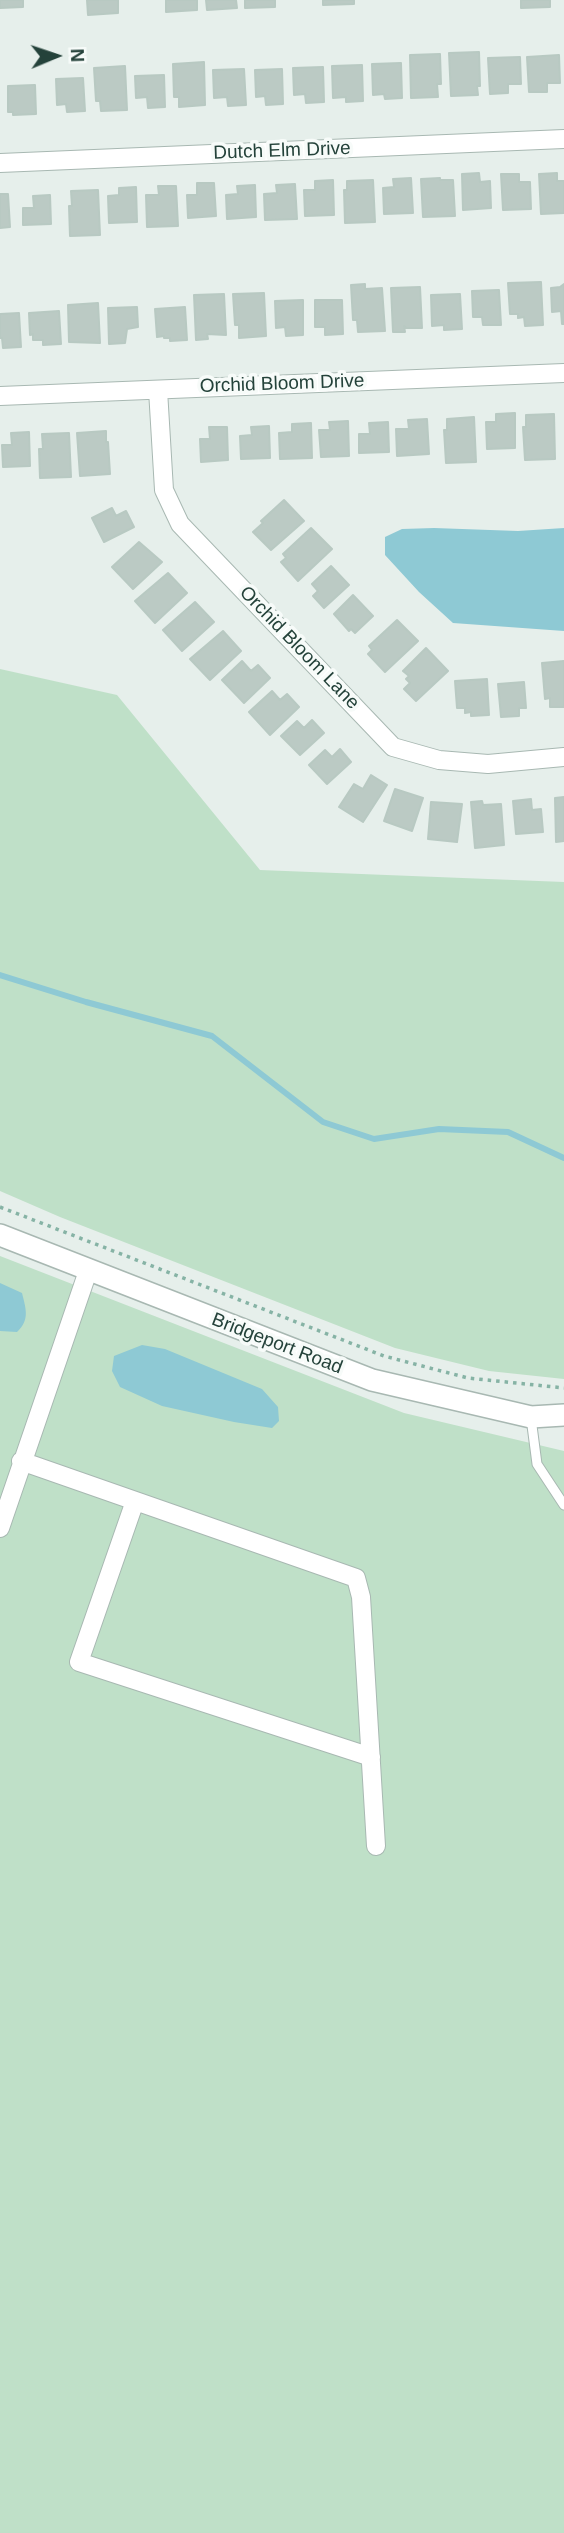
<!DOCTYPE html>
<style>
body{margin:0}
#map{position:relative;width:564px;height:2533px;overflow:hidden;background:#e6efeb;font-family:Arial,sans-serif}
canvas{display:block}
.north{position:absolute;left:21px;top:21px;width:70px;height:70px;-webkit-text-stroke:5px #f7fbf9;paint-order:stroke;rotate:88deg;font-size:19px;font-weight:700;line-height:28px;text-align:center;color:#24423a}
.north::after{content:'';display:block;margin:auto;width:24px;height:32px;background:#24423a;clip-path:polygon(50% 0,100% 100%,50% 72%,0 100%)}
</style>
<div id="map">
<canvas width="564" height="2533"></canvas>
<div class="north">N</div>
</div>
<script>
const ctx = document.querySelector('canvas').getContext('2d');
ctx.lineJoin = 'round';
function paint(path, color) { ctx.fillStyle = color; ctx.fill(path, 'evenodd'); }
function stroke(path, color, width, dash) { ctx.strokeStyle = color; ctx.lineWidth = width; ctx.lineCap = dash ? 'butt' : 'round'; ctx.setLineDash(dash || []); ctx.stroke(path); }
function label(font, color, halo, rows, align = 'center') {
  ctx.font = font + ' Arial,sans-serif'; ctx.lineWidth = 7; ctx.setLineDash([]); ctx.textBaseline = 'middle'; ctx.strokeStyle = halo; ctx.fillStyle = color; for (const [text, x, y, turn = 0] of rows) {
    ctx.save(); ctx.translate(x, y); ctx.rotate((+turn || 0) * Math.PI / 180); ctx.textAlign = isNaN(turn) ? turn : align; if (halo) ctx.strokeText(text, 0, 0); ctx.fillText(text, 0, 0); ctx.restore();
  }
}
paint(new Path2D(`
 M0,669L117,695L260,870L564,882V1379L489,1371L395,1348L60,1217L0,1191Z
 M0,1256L404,1413L564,1451V2533H0Z`), '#bfe0c8');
paint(new Path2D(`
 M434,528L518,531L564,528V631L453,623L419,592L385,555V537L402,529Z
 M0,1283L22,1293C26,1309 30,1320 17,1332L0,1331Z
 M142,1345L165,1349L262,1389L278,1407L279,1421L272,1428L234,1422L162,1406L120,1387L112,1371L114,1356Z`), '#8ec9d4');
stroke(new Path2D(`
 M0,975L86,1002L212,1036L323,1122L374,1139L439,1129L508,1132L564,1158`), '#8ec9d4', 6);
const building = new Path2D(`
 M0,0H23V7L0,8Z
 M87,0H118V13L88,15Z
 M166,0H197V10L166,12Z
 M206,0H236L237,8L207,10Z
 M245,0H275V7L245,8Z
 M323,0H354V4L323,5Z
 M521,0H550V7L521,8Z
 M479,52L480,86H477L478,95L451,96L449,53Z
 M440,54L441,84H437L438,97L411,98L410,55Z
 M559,55L560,83H547V92H529L527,57Z
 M520,57L521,84H508V93L490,94L488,58Z
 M204,62L205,105L179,107V97H174L173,64Z
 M401,63L402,98L385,99L384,94L373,95L372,64Z
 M362,65L363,101L346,102V97L333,98L332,66Z
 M125,66L127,110L101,111L100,101H96L94,68Z
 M323,67L324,102L306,103L305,94L294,95L293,68Z
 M244,69L246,105L228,106L227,97L214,98L213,70Z
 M282,69L283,104L266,105L265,96L256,97L255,70Z
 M164,75L165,107L148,108L147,97L136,98L135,76Z
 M83,78L85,111L67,112L66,104L57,105L56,79Z
 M35,85L36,114L13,115V112H8V86Z
 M479,173L480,182L490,181L491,208L463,210L462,174Z
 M557,173V181H564V213L541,214L539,174Z
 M501,174H519V182H530L531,209L503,210Z
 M411,178L413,213L384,214L383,188L394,187L393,179Z
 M440,178V180H453L455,216L423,217L421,179Z
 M333,180L334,215L305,216L304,190H315V181Z
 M373,180L375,222L345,223L344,190H347V181Z
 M197,183H214L216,216L188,218L187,195H197Z
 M295,184L297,219L265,220L264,194L277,193L276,185Z
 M255,185L256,217L227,219L226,195L238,194L237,186Z
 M158,186H176L178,226L147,227L146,195H159Z
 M136,187L137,222L109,223L108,196L119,195V188Z
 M98,190L100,235L70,236L69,206H72L71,191Z
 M0,194H8L10,227L0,228Z
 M50,195L51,224L23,225V208H34L33,196Z
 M541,282L543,325L525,326L524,317L518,318V314H510L508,283Z
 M365,284V289L382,288L385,331L358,332L357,320H353L351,285Z
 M564,284V324H562L561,311L552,312L551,288L560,287Z
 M420,287L422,328H406L404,326L405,332H393L391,288Z
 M499,290L501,325H483L482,317H473L472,291Z
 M264,293L266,336L239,338V325H235L233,294Z
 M224,294L226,335L207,334L208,339L196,340L194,295Z
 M460,294L462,329L444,330V325L432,326L431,295Z
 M303,300V335L286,336L285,327L276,328L275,301Z
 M315,300H342L343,334L325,335V327H315Z
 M98,303L100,343L69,342L68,305Z
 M137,307L138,327L127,329L125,343L109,344L108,308Z
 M185,307L187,340L170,341V338H164V336L157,337L155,309Z
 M59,311L61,344L43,345V340H33V334L30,335L29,313Z
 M19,313L21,347L3,348L2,338H0V314Z
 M515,413V448L487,449L486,422H496V414Z
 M554,414L555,459L525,460L523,427H526V415Z
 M474,417L476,462L446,463L444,430H447V419Z
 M427,419L429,454L397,456L396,429H409L408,420Z
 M348,421L349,456L321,457L319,430H330L329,422Z
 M388,422L389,452L359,453V434H370L369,423Z
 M311,423L312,458L280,459L279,433L292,432V424Z
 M269,426L270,458L241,459L240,436L252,435L251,427Z
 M209,427H227L228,460L201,462L200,439H210Z
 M106,431V442H108L110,474L80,476L77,433Z
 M29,432L30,466L3,467L2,445H12L11,433Z
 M69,433L71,477L40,478L39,449H43L42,434Z
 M284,500L304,521L271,550L253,532L263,523L261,521Z
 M112,508L116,516L126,511L134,527L104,542L92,518Z
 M311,528L332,549L298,581L281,562L286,558L283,554Z
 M139,542L162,562L133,589L112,567Z
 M331,566L349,585L324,608L313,596L318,591L312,584Z
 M168,573L187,593L155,623L135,601Z
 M353,595L373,616L355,633L351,629L349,631L334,614Z
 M195,602L214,622L182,651L163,630Z
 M397,620L418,641L385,672L368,654L372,650L369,646Z
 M223,631L241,651L210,680L190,659Z
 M426,648L448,671L416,701L404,689L410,683L406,679L409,676L403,671Z
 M242,661L251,671L258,665L270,678L244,703L222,680Z
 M564,661V707H550V698L545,699L542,663Z
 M487,679L489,715L471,716V712L465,713V708H457L455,681Z
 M524,682L526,708H519V716L501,717L498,684Z
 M272,691L280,700L287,694L299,707L270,735L249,712Z
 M312,720L324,733L300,755L281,736L297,721L304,728Z
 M340,749L351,762L327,784L309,765L325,750L332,757Z
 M371,775L387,785L363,822L339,807L354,784L363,789Z
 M395,789L423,798L412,831L384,821Z
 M564,797V841L556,842L555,798Z
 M531,799L532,810L541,809L543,832L516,834L513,801Z
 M482,801L483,805L501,804L504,845L475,848L471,802Z
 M431,802L462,804L457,842L428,839Z`);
paint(building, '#bbcac4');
stroke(building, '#b8c9c2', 2);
const service = new Path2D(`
 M531,1418L537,1464L564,1505`);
const minor = new Path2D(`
 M0,163L564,139
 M158,390L164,490L180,524L393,747L439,760L488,764L564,757
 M0,396L564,373
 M21,1461L356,1578L361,1597L376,1846
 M135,1501L79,1662L371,1757
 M0,1528L88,1271`);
const tertiary = new Path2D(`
 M0,1235L372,1380L531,1417L564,1415`);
stroke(service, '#a8b8b2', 11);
stroke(minor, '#a8b8b2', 20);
stroke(tertiary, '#a8b8b2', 24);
stroke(new Path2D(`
 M0,1207L384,1356L468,1378L564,1388`), '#86b3a5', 3.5, [3.5, 5]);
stroke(service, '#fff', 9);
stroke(minor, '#fff', 18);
stroke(tertiary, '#fff', 21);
label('19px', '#24423a', '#f7fbf9', [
 ["Dutch Elm Drive",282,151,-2],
 ["Orchid Bloom Drive",282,384,-2],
 ["Orchid Bloom Lane",299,648,46],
 ["Bridgeport Road",277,1344,21]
]);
</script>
